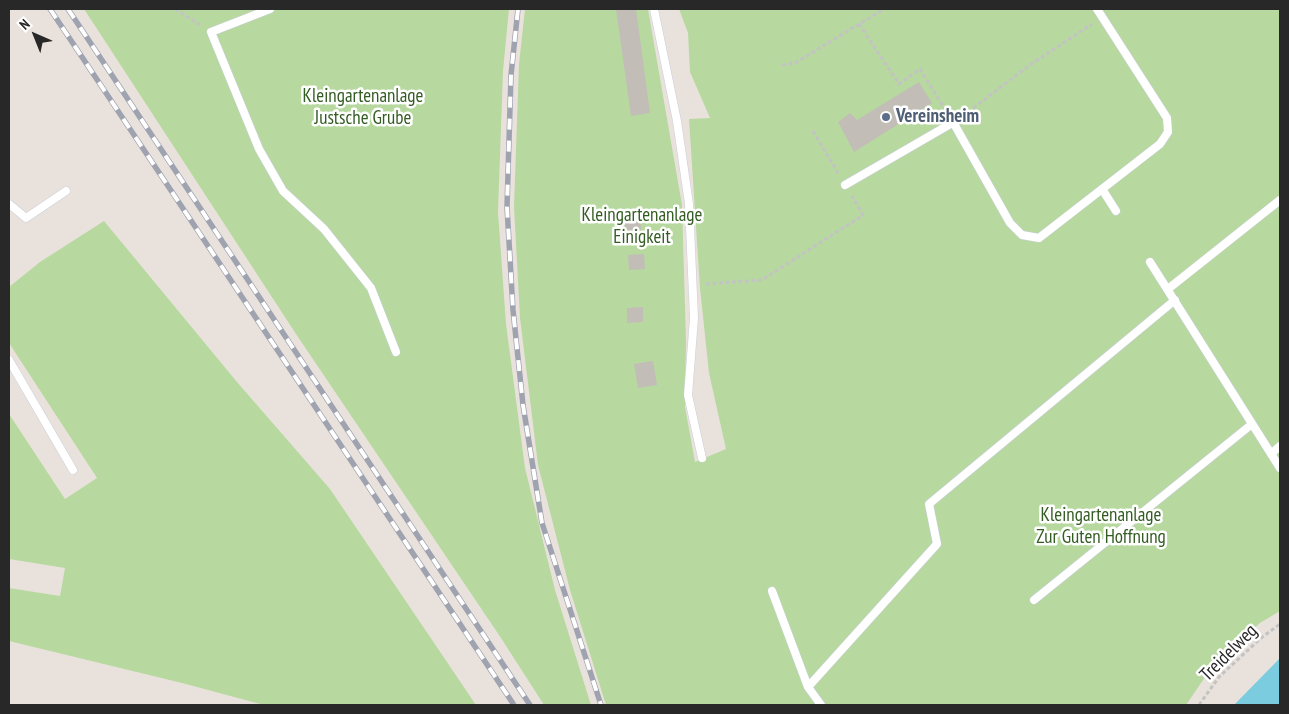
<!DOCTYPE html>
<style>
body{margin:0}
#map{position:relative;width:1289px;height:714px;overflow:hidden;background:#e9e2dc;font-family:"PT Sans Narrow",sans-serif}
canvas{display:block}
.frame{position:absolute;inset:0;border:10px solid #282828;pointer-events:none}
.north{position:absolute;left:10px;top:10px;width:50px;height:50px;-webkit-text-stroke:4px #fff;paint-order:stroke;rotate:316deg;font-size:14px;font-weight:700;line-height:20px;text-align:center;color:#282828}
.north::after{content:'';display:block;margin:auto;width:18px;height:22px;background:#282828;clip-path:polygon(50% 0,100% 100%,50% 72%,0 100%)}
</style>
<div id="map">
<canvas width="1289" height="714"></canvas>
<div class="frame"></div>
<div class="north">N</div>
</div>
<script>
const ctx = document.querySelector('canvas').getContext('2d');
ctx.lineJoin = 'round';
function paint(path, color) { ctx.fillStyle = color; ctx.fill(path, 'evenodd'); }
function stroke(path, color, width, dash) { ctx.strokeStyle = color; ctx.lineWidth = width; ctx.lineCap = dash ? 'butt' : 'round'; ctx.setLineDash(dash || []); ctx.stroke(path); }
function label(font, color, halo, rows, align = 'center') {
  ctx.font = font + ' "PT Sans Narrow",sans-serif'; ctx.lineWidth = 5; ctx.setLineDash([]); ctx.textBaseline = 'middle'; ctx.strokeStyle = halo; ctx.fillStyle = color; for (const [text, x, y, turn = 0] of rows) {
    ctx.save(); ctx.translate(x, y); ctx.rotate((+turn || 0) * Math.PI / 180); ctx.textAlign = isNaN(turn) ? turn : align; if (halo) ctx.strokeText(text, 0, 0); ctx.fillText(text, 0, 0); ctx.restore();
  }
}
paint(new Path2D(`
 M84,9H509L503,71L498,212L506,324L525,468L555,590L591,705H544L501,638L296,334Z
 M525,9H648L682,205L686,341L685,407L695,462L726,449L709,373L700,288L689,119L710,118L690,72L688,33L679,9H1280V611L1260,623L1214,664L1186,705H606L570,590L538,465L520,318L514,207L519,64Z
 M104,221L237,382L330,489L476,705H264L182,683L9,641V588L60,596L65,568L9,559V414L65,499L97,478L9,343V287L40,262Z`), '#b7d99f');
paint(new Path2D(`
 M1280,658V705H1234L1235,704Z`), '#7bccdf');
paint(new Path2D(`
 M616,9H636L650,113L631,116Z
 M919,82L932,103L854,152L838,122L850,113L857,120Z
 M640,215L641,230L625,231L624,216Z
 M644,254L645,269L629,270L628,255Z
 M643,307V322L627,323V308Z
 M653,361L657,385L638,388L634,364Z`), '#c2bdb7');
const service = new Path2D(`
 M270,9L211,32L259,149L283,191L324,229L371,288L396,352
 M654,9L677,121L689,204L694,318L688,395L702,458
 M953,122L1010,223L1022,235L1039,238L1160,144L1168,132L1167,118L1097,9
 M845,185L959,119
 M1102,189L1116,211
 M9,204L26,218L66,191
 M1150,262L1280,468
 M1168,289L1280,200
 M9,360L73,470
 M1271,454L1280,446
 M772,591L808,687L821,705
 M1034,600L1252,424
 M808,687L937,544L929,504L1175,300`);
stroke(service, '#caced9', 9);
stroke(new Path2D(`
 M175,9L200,25
 M859,24L899,84L920,69L946,111
 M782,65L795,63L884,9
 M968,112L1030,65L1092,24
 M813,131L838,173
 M706,284L762,280L863,215L852,196
 M1199,705L1219,677L1261,638L1280,624`), '#c3c3c3', 3, [4, 2.5]);
stroke(service, '#fff', 8);
const rail = new Path2D(`
 M50,9L514,705
 M68,9L530,705
 M518,9L511,75L507,207L513,310L523,405L542,523L601,705`);
stroke(rail, '#9fa3b0', 5.5);
stroke(rail, '#fff', 4, [11]);
for (const [x, y, r, color] of [
 [886,117,5,"#5c6f8a"]
]) { const dot = new Path2D(); dot.arc(x, y, r, 0, 2 * Math.PI); ctx.fillStyle = color; ctx.fill(dot); stroke(dot, '#fff', 2); }
label('19px', '#335c22', '#fff', [
 ["Kleingartenanlage",363,97],
 ["Justsche Grube",363,119],
 ["Kleingartenanlage",642,216],
 ["Einigkeit",642,238],
 ["Kleingartenanlage",1101,516],
 ["Zur Guten Hoffnung",1101,538]
]);
label('bold 19px', '#4e5e75', '#fff', [
 ["Vereinsheim",896,117]
], 'left');
label('19px', '#282828', '#fff', [
 ["Treidelweg",1229,653,-45]
]);
</script>
